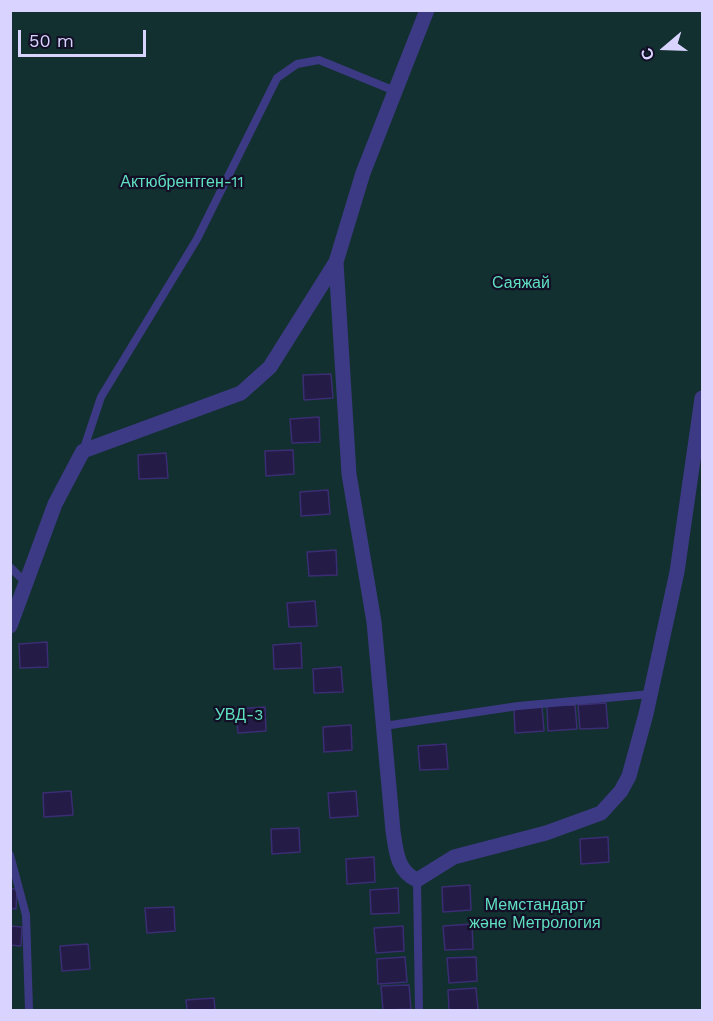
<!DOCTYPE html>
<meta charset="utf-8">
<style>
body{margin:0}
#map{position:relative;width:713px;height:1021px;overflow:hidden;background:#130f26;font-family:"Work Sans",sans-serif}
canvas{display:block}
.frame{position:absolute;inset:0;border:12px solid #d9d4ff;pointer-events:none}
.north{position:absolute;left:635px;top:18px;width:60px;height:60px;-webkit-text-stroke:4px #130f26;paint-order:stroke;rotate:251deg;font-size:16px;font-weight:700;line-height:24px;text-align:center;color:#d9d4ff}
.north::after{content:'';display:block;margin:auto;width:21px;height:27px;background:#d9d4ff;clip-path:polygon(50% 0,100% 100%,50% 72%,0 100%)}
.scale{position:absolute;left:18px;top:30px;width:128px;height:27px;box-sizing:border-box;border:3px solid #d9d4ff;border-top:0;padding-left:8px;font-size:18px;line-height:21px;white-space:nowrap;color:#d9d4ff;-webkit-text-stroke:4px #130f26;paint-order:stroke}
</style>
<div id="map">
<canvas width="713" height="1021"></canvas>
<div class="frame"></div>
<div class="north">С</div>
<div class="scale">50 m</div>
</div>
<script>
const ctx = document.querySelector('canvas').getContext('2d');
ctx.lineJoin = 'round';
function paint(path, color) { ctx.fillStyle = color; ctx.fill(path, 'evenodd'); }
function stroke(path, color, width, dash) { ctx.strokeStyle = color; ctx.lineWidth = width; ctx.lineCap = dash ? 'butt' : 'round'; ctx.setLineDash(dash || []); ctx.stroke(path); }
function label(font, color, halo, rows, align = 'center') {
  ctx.font = font + ' "Work Sans",sans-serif'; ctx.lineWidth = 4.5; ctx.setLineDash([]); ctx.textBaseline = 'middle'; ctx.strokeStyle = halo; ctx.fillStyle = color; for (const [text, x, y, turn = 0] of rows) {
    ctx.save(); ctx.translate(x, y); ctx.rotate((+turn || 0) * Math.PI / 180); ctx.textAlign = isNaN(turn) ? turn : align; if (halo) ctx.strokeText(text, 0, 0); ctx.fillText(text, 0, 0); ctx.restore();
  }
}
paint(new Path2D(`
 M10,11H702V1010H11Z`), '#12302f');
const building = new Path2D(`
 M331,374L333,398L304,400L303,375Z
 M319,417L320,442L292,443L290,419Z
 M293,450L294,474L266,476L265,451Z
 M166,453L168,478L139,479L138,455Z
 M328,490L330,514L301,516L300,492Z
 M336,550L337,575L309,576L307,552Z
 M315,601L317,626L289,627L287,603Z
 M47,642L48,667L20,668L19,644Z
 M301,643L302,668L274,669L273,645Z
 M341,667L343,692L314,693L313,669Z
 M606,703L608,728L580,729L578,705Z
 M575,705L577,729L548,731L547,706Z
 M265,707L266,731L238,733L236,709Z
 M542,707L544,731L515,733L514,709Z
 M351,725L352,750L324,752L323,727Z
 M446,744L448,769L420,770L418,746Z
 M71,791L73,815L44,817L43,793Z
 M356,791L358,816L330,818L328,793Z
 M299,828L300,852L272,854L271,829Z
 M608,837L609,862L581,864L580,839Z
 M374,857L375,882L347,884L346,859Z
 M470,885L471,910L443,912L442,887Z
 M398,888L399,913L371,914L370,890Z
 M10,889H17L16,909L10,908Z
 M174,907L175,931L147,933L145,908Z
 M472,924L473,949L445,950L443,926Z
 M10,926L22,927L21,946L10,945Z
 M403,926L404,951L376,953L374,928Z
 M88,944L90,969L62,971L60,946Z
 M405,957L407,982L378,984L377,959Z
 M476,957L477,981L449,983L447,958Z
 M409,985L411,1009L383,1010L381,986Z
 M476,988L478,1010H449L448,990Z
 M214,998L215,1010H187L186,1000Z`);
paint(building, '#241b47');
stroke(building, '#3b2d73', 1.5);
stroke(new Path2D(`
 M83,451L101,397L197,239L277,78L297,64L319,60L395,91
 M10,567L26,583
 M384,726L518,706L651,694
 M10,855L26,915L29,1010
 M417,880L419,1010`), '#3d3a85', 8);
stroke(new Path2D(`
 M336,262L349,474L374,622L393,831C396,851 397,871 417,880L454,857L546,833L601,813L621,791L629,776L646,714L677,572L702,398
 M10,626L55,504L83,451L241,393L270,367L336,262L363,173L427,10`), '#3d3a85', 15);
label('16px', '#5fe0c0', '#130f26', [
 ["Актюбрентген-11",182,182],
 ["Саяжай",521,283],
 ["УВД-3",239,715],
 ["Мемстандарт",535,905],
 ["және Метрология",535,923]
]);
</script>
